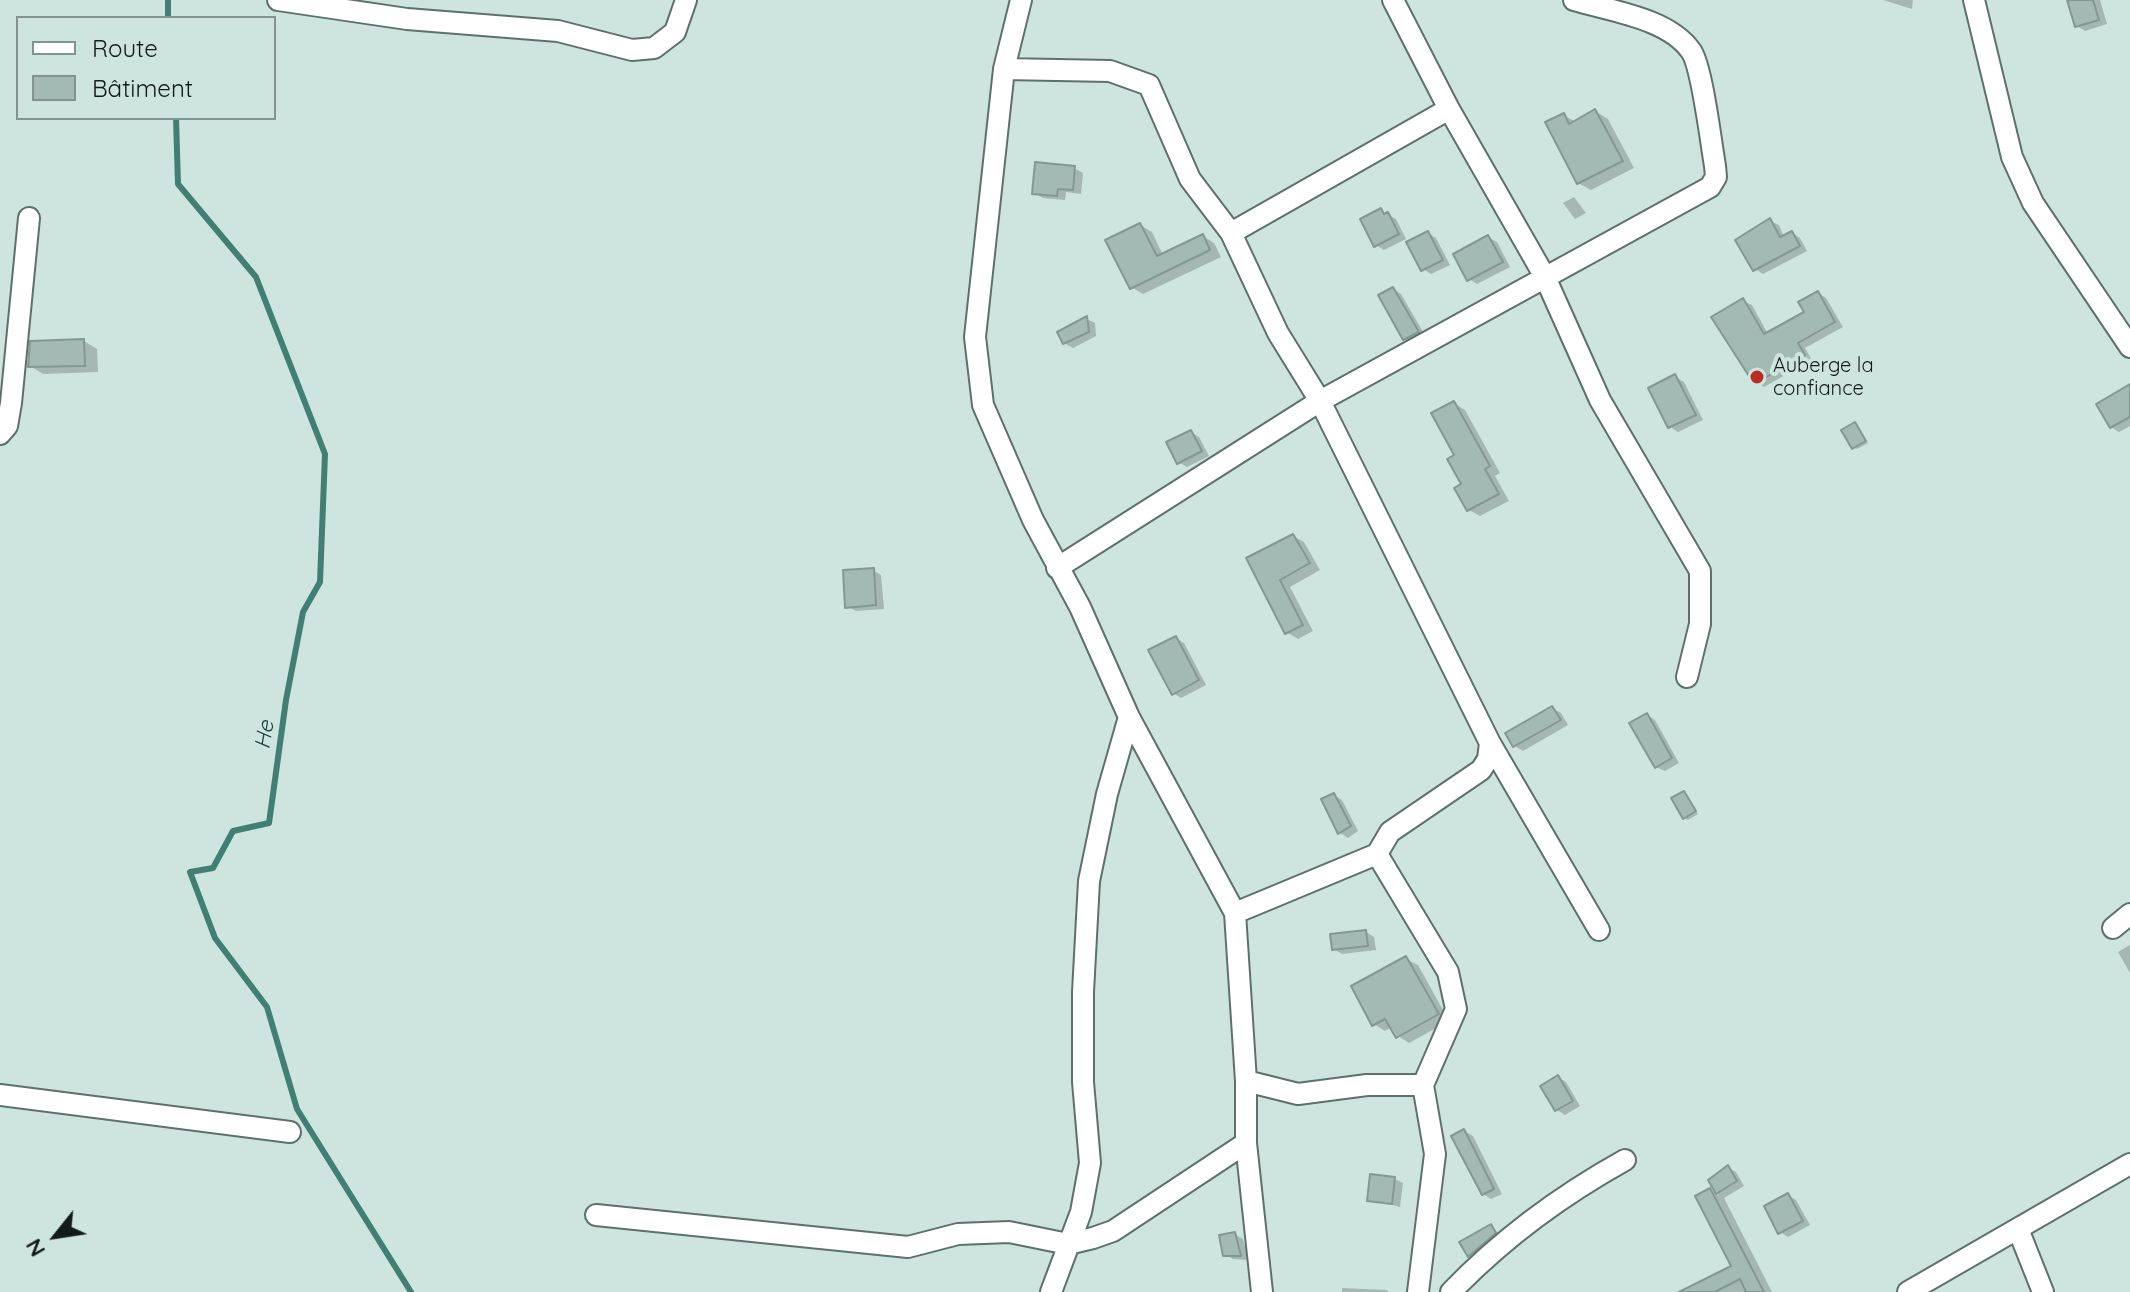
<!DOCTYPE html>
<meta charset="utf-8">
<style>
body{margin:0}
#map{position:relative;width:2130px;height:1292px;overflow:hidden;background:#cee5df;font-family:Quicksand,sans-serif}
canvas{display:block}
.legend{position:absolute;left:16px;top:16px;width:260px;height:104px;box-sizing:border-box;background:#cee5df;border:2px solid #839490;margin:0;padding:10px 14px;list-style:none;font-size:24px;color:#121b19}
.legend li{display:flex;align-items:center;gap:16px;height:40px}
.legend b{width:40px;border:2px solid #839490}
.north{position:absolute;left:16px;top:1196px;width:80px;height:80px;-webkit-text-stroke:6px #cee5df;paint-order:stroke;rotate:240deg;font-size:22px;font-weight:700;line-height:32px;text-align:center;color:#121b19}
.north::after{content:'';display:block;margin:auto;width:28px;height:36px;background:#121b19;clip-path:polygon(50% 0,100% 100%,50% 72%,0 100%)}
</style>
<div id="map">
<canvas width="2130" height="1292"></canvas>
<ul class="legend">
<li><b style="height:10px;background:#fff"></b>Route</li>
<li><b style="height:22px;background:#a3b9b3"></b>Bâtiment</li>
</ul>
<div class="north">N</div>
</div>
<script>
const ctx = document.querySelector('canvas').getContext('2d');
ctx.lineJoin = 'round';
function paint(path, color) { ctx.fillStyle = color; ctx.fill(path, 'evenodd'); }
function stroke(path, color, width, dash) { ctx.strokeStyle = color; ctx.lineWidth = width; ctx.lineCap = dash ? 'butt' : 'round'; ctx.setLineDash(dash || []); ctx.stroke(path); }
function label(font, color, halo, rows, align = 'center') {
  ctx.font = font + ' Quicksand,sans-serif'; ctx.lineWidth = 8; ctx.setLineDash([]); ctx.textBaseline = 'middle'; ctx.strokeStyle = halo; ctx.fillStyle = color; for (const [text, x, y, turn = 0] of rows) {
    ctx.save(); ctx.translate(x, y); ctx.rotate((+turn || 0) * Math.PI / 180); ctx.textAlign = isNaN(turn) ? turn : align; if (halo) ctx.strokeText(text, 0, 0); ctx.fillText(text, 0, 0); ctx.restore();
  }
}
paint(new Path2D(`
 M1883,0H1913L1912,9Z
 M2069,0H2100L2107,24L2085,31L2077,26Z
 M1595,111L1608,119L1634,168L1591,190L1578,183L1563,115L1576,122Z
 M1074,168L1083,173L1081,194L1066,192L1065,200L1043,198L1034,193Z
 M1574,197L1586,213L1575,219L1563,203Z
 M1381,211L1396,219L1406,239L1384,250L1376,245Z
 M1770,221L1779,225L1784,237L1792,233L1800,238L1807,251L1763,274L1755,269Z
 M1140,225L1152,232L1163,255L1203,236L1214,243L1221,257L1143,294L1131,287Z
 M1428,233L1436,238L1450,265L1431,274L1423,269Z
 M1488,237L1497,242L1510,267L1477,284L1469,279Z
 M1393,289L1401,294L1426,337L1413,344L1405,339Z
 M1818,293L1826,298L1843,327L1805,348L1812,360L1764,387L1755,382L1743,301L1752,305L1768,334L1807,313Z
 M1087,319L1095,323L1096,336L1073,348L1064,343Z
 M84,341L97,349L98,372L43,374L30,366Z
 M1675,377L1684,382L1703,420L1678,432L1670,427Z
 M2130,387V426L2119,432L2111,427Z
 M1454,403L1465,410L1500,473L1495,476L1509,501L1480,516L1469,510L1456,456Z
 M1855,425L1868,443L1857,449L1853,447Z
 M1191,432L1199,437L1209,456L1187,467L1178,462Z
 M1293,536L1304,542L1320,570L1290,587L1313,631L1298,639L1286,632L1249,558Z
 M873,570L881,575L884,609L856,611L847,606Z
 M1175,638L1184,643L1206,685L1181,698L1173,693Z
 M1552,708L1561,713L1568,725L1523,751L1515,746Z
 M1647,715L1655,720L1679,763L1665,771L1656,767Z
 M1684,793L1698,814L1688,820L1684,818Z
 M1334,795L1342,800L1358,831L1348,838L1340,833L1323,800Z
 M1366,932L1374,937L1376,950L1342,954L1334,949Z
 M2130,945V973L2118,952Z
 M1406,959L1418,965L1449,1021L1409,1043L1398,1036L1392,1027L1385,1031L1374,1024Z
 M1558,1077L1566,1082L1580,1106L1565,1115L1557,1110Z
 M1464,1131L1473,1136L1502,1194L1491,1199L1483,1194Z
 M1728,1168L1736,1172L1744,1186L1724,1198L1772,1292H1685L1733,1266L1710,1190L1719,1196L1711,1181Z
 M1395,1179L1403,1183L1400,1207L1369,1199Z
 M1788,1195L1796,1200L1810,1225L1788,1237L1780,1232Z
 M1491,1226L1503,1238L1478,1260L1470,1256L1462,1242Z
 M1234,1234L1243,1239L1248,1260L1233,1259L1224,1254Z
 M1342,1288L1386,1290L1389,1292H1342Z`), '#0003');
stroke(new Path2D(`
 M168,0V18
 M176,118L178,184L256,277L325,454L320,582L303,612L286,700L269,823L233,831L213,868L190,872L215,938L267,1007L297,1109L411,1292`), '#407f72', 6);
const building = new Path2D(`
 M2067,0H2093L2099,20L2075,27Z
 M1595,109L1623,161L1577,184L1545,122L1564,113L1569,124Z
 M1035,162L1075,166L1073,190L1058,189L1057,196L1032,194Z
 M1381,208L1384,214L1388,212L1399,234L1374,247L1360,219Z
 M1770,218L1780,237L1792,231L1800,246L1753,271L1735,240Z
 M1140,223L1157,256L1203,234L1210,250L1130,289L1105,240Z
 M1428,231L1443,260L1421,271L1406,242Z
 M1488,235L1503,262L1467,281L1453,254Z
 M1393,287L1419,332L1403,340L1378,295Z
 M1818,291L1835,322L1798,343L1805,355L1754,384L1711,317L1743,298L1764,334L1804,312L1798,302Z
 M1087,316L1089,332L1063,344L1057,332Z
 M84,339L85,366L28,367L30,341Z
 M1675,374L1696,415L1668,428L1648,388Z
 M2130,384V417L2110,428L2096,404Z
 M1454,401L1490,466L1485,469L1499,494L1467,511L1454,488L1461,484L1447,459L1454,455L1431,413Z
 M1855,422L1866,441L1852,449L1841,430Z
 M1191,430L1202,451L1177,464L1166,442Z
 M1293,534L1310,563L1280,580L1303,625L1285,634L1246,558Z
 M874,568L876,605L845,608L843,570Z
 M1176,636L1199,680L1172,695L1148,650Z
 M1552,706L1561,720L1513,747L1505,733Z
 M1647,713L1672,758L1655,768L1629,723Z
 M1684,791L1696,811L1683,819L1671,798Z
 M1334,793L1351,826L1338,834L1321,799Z
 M1366,930L1368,946L1332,950L1330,934Z
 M1406,956L1439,1014L1396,1038L1385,1019L1372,1026L1351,986Z
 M1558,1075L1573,1101L1555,1111L1540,1086Z
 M1464,1129L1494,1189L1482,1195L1451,1136Z
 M1728,1165L1737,1181L1716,1194L1708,1180Z
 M1370,1174L1395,1177L1392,1204L1367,1201Z
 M1710,1188L1764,1292H1746L1740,1279L1715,1292H1679L1731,1266L1695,1196Z
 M1788,1193L1803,1221L1778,1234L1764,1206Z
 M1491,1224L1496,1233L1468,1257L1459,1242Z
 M1235,1232L1241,1256H1223L1219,1235Z`);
paint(building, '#a3b9b3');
stroke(building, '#839893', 2);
const minor = new Path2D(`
 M278,0L407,19L558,31L632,50L654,48L675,32L686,0
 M1021,0L1004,69L975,337L983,405L1033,520L1080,607L1129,717L1235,913L1246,1081L1298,1094L1367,1085H1423L1456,1009L1448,972L1377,854L1390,832L1481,770L1488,759L1490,743
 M1393,0L1449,109L1545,277L1600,400L1700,571V624L1687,677
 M1974,0L2012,157L2033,203L2130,347
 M1004,69L1110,71L1149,85L1190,179L1231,233L1278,333L1320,401L1490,743L1599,930
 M1231,233L1449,109
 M0,434L7,426L11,403L29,218
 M1057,568L1320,401L1710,187L1716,177L1715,166C1711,143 1702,66 1691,51C1668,18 1610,11 1574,0
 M1235,913L1377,854
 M2113,928L2130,914
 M1246,1081V1143L1262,1292
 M0,1095L290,1132
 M596,1215L908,1247L958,1234L1009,1232L1068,1244L1093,1238L1113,1231L1246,1143
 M2018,1229L2043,1292
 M1051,1292L1081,1212L1090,1163L1083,1082V992L1089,881L1107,794L1129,717
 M1418,1292L1435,1154L1423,1085
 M1451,1292C1501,1240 1562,1195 1625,1160
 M1908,1292L2130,1164`);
stroke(minor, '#5d716c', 24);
stroke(minor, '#fff', 20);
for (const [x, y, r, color] of [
 [1757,377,8,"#ba2c24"]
]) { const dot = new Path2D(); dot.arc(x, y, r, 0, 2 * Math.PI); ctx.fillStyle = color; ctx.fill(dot); stroke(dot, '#cee5df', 3); }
label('20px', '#121b19', '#cee5df', [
 ["Auberge la",1773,366],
 ["confiance",1773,389]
], 'left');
label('italic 22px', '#1b433b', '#cee5df', [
 ["He",265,735,-81]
]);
</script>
